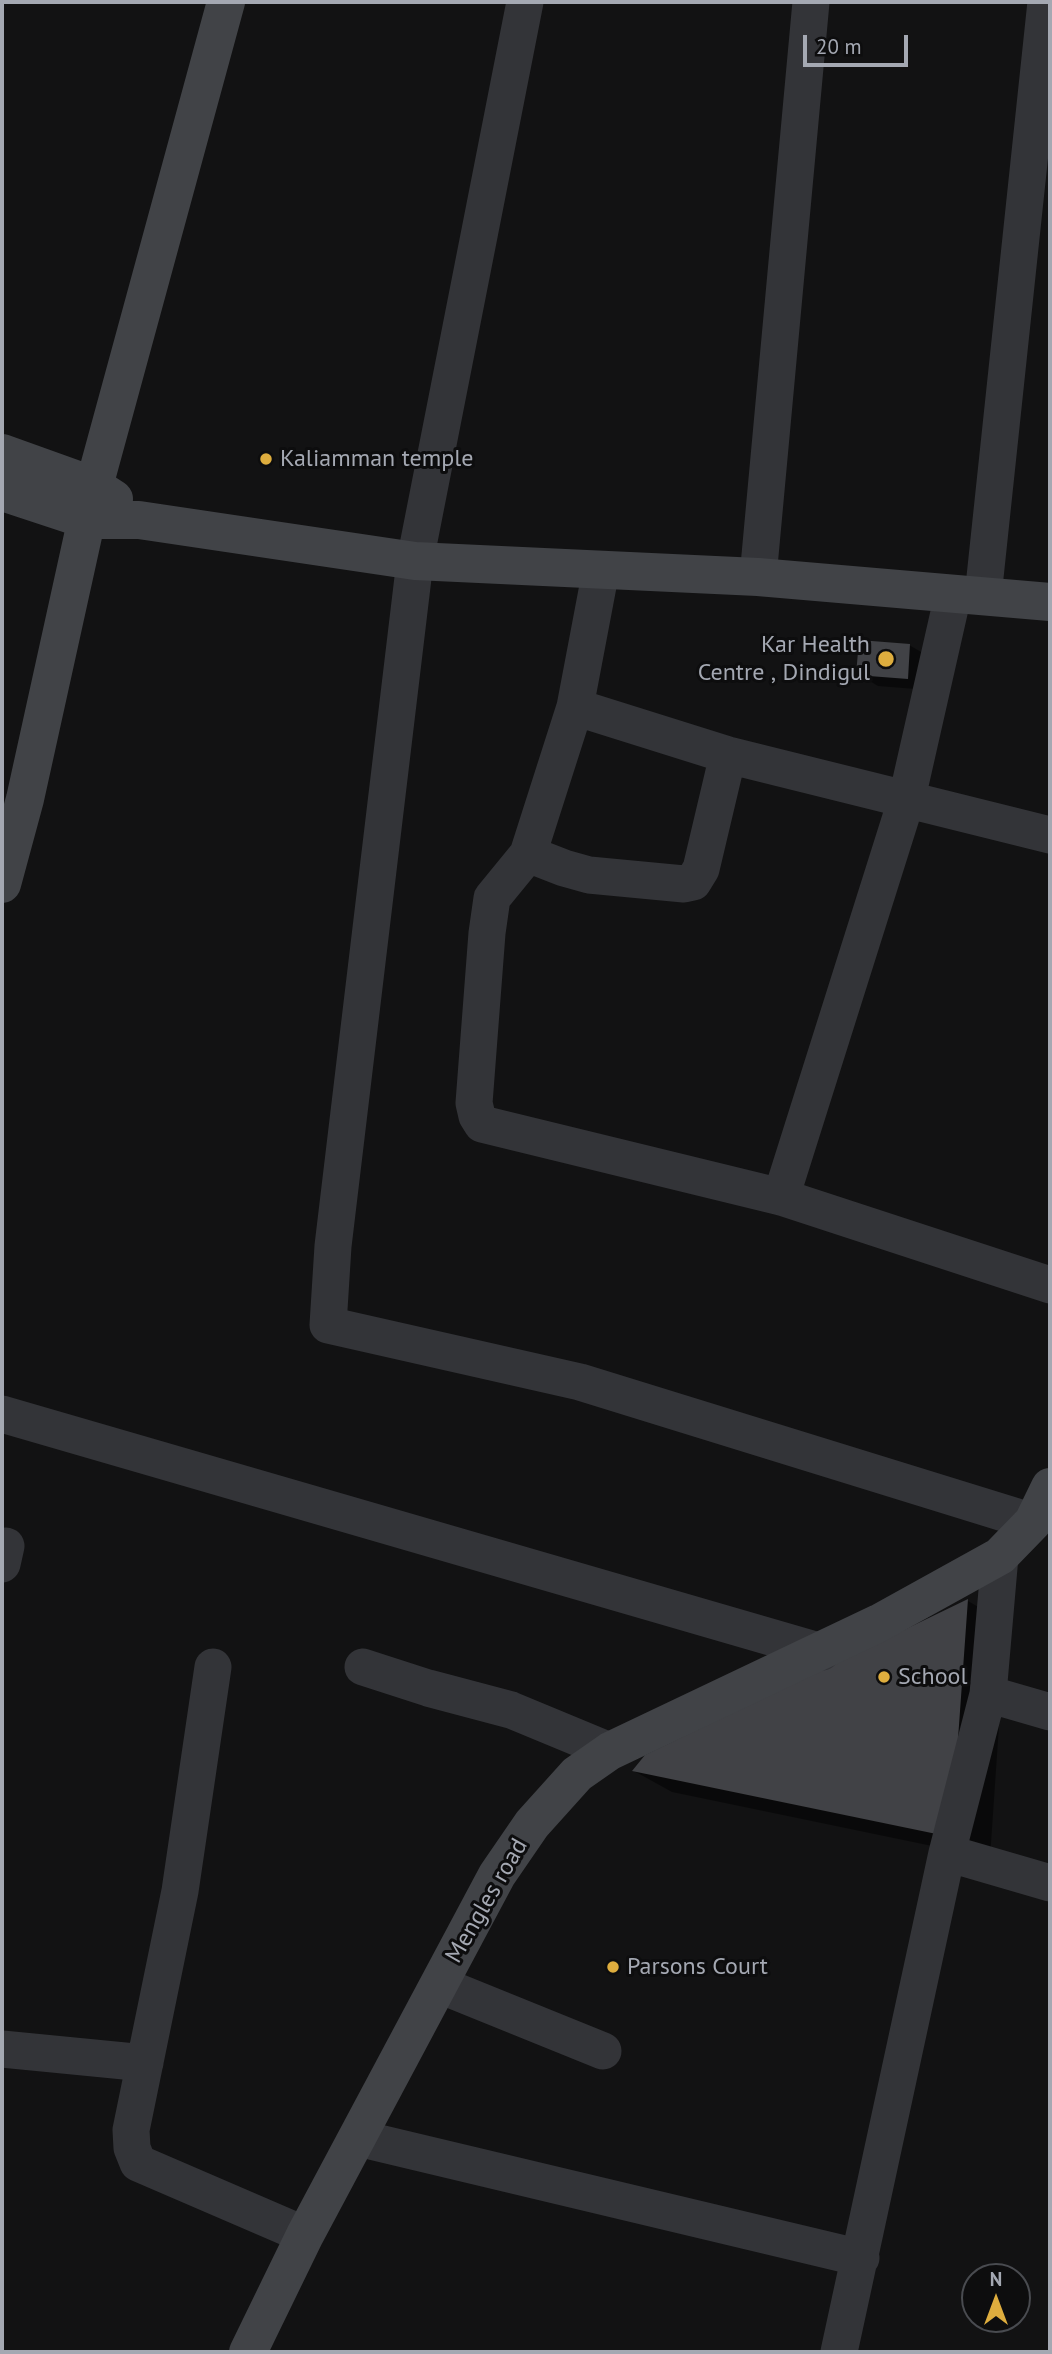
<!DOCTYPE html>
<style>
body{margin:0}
#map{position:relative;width:1052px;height:2354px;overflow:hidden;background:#121213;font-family:"PT Sans",sans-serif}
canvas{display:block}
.frame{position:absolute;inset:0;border:4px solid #a4a8b2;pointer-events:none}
.north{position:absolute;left:961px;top:2263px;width:70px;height:70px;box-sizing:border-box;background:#0d0d0e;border:2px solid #494b50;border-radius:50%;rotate:0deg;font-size:19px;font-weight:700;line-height:28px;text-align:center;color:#a4a8b2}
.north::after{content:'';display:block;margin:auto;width:24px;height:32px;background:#dead3e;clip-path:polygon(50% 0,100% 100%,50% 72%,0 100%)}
.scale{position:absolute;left:803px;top:35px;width:105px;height:32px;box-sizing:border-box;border:4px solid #a4a8b2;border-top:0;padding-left:9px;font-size:21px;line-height:24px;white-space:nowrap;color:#a4a8b2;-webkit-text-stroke:5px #0d0d0e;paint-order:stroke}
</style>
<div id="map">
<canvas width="1052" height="2354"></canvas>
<div class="frame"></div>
<div class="north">N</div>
<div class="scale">20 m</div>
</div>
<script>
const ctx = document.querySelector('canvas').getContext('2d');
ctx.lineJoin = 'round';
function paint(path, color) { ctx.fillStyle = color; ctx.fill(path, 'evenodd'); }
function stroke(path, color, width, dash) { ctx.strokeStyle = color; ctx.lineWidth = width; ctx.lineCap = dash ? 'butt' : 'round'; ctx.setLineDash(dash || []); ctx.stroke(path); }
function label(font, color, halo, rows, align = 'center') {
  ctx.font = font + ' "PT Sans",sans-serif'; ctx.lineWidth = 6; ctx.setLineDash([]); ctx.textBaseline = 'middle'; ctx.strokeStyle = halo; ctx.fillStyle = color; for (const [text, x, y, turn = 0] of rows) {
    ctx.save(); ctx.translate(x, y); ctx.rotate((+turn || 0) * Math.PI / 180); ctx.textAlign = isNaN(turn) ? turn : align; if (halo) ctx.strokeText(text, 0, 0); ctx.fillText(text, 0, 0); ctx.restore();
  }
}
paint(new Path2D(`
 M909,645L930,657L928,690L878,686L858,674Z
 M968,1601L1006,1623L990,1858L672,1792L634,1771Z`), '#0007');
paint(new Path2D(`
 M859,640L910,644L908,679L856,675Z
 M968,1599L951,1837L632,1771L645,1755Z`), '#414246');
stroke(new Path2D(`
 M525,2L415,561L333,1246L328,1325L580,1382L1033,1522
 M601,570L575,707L528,854L492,898L487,933L474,1103L477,1116L482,1124L781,1197L1050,1285
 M758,577L811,2
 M983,596L1046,2
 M575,707L728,755L1050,835
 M528,854L564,868L589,875L684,884L693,882L701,869L728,755
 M781,1197L907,798L953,595
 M2,1414L822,1652
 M2,1564L6,1546
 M213,1667L180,1891L131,2130L132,2148L138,2163L305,2235
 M363,1667L428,1688L511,1710L610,1751
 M988,1694L1050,1712
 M947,1853L1050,1883
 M440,1985L603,2051
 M2,2049L145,2063
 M358,2138L861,2258
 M839,2352L947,1853L988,1694L1000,1556`), '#333438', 37);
stroke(new Path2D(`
 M2,453L94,486L114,499
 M2,492L87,520H139L415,561L758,577L1050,602
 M2,884L25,799L94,486L226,2
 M248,2352L305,2235L497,1875L532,1824L577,1774L610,1751L879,1623L1000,1556L1033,1522L1050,1487`), '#414347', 38);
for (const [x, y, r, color] of [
 [266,459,7,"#dead3e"],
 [886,659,9,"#dead3e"],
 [884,1677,7,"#dead3e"],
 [613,1967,7,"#dead3e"]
]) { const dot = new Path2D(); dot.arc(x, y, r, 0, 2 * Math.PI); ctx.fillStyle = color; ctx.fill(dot); stroke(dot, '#0d0d0e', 2.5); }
label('24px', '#a4a8b2', '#0d0d0e', [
 ["Kaliamman temple",280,459],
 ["Kar Health",870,645,"right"],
 ["Centre , Dindigul",870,673,"right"],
 ["School",898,1677],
 ["Parsons Court",627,1967]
], 'left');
label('24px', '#a4a8b2', '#0d0d0e', [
 ["Mengles road",487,1901,-60]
]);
</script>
